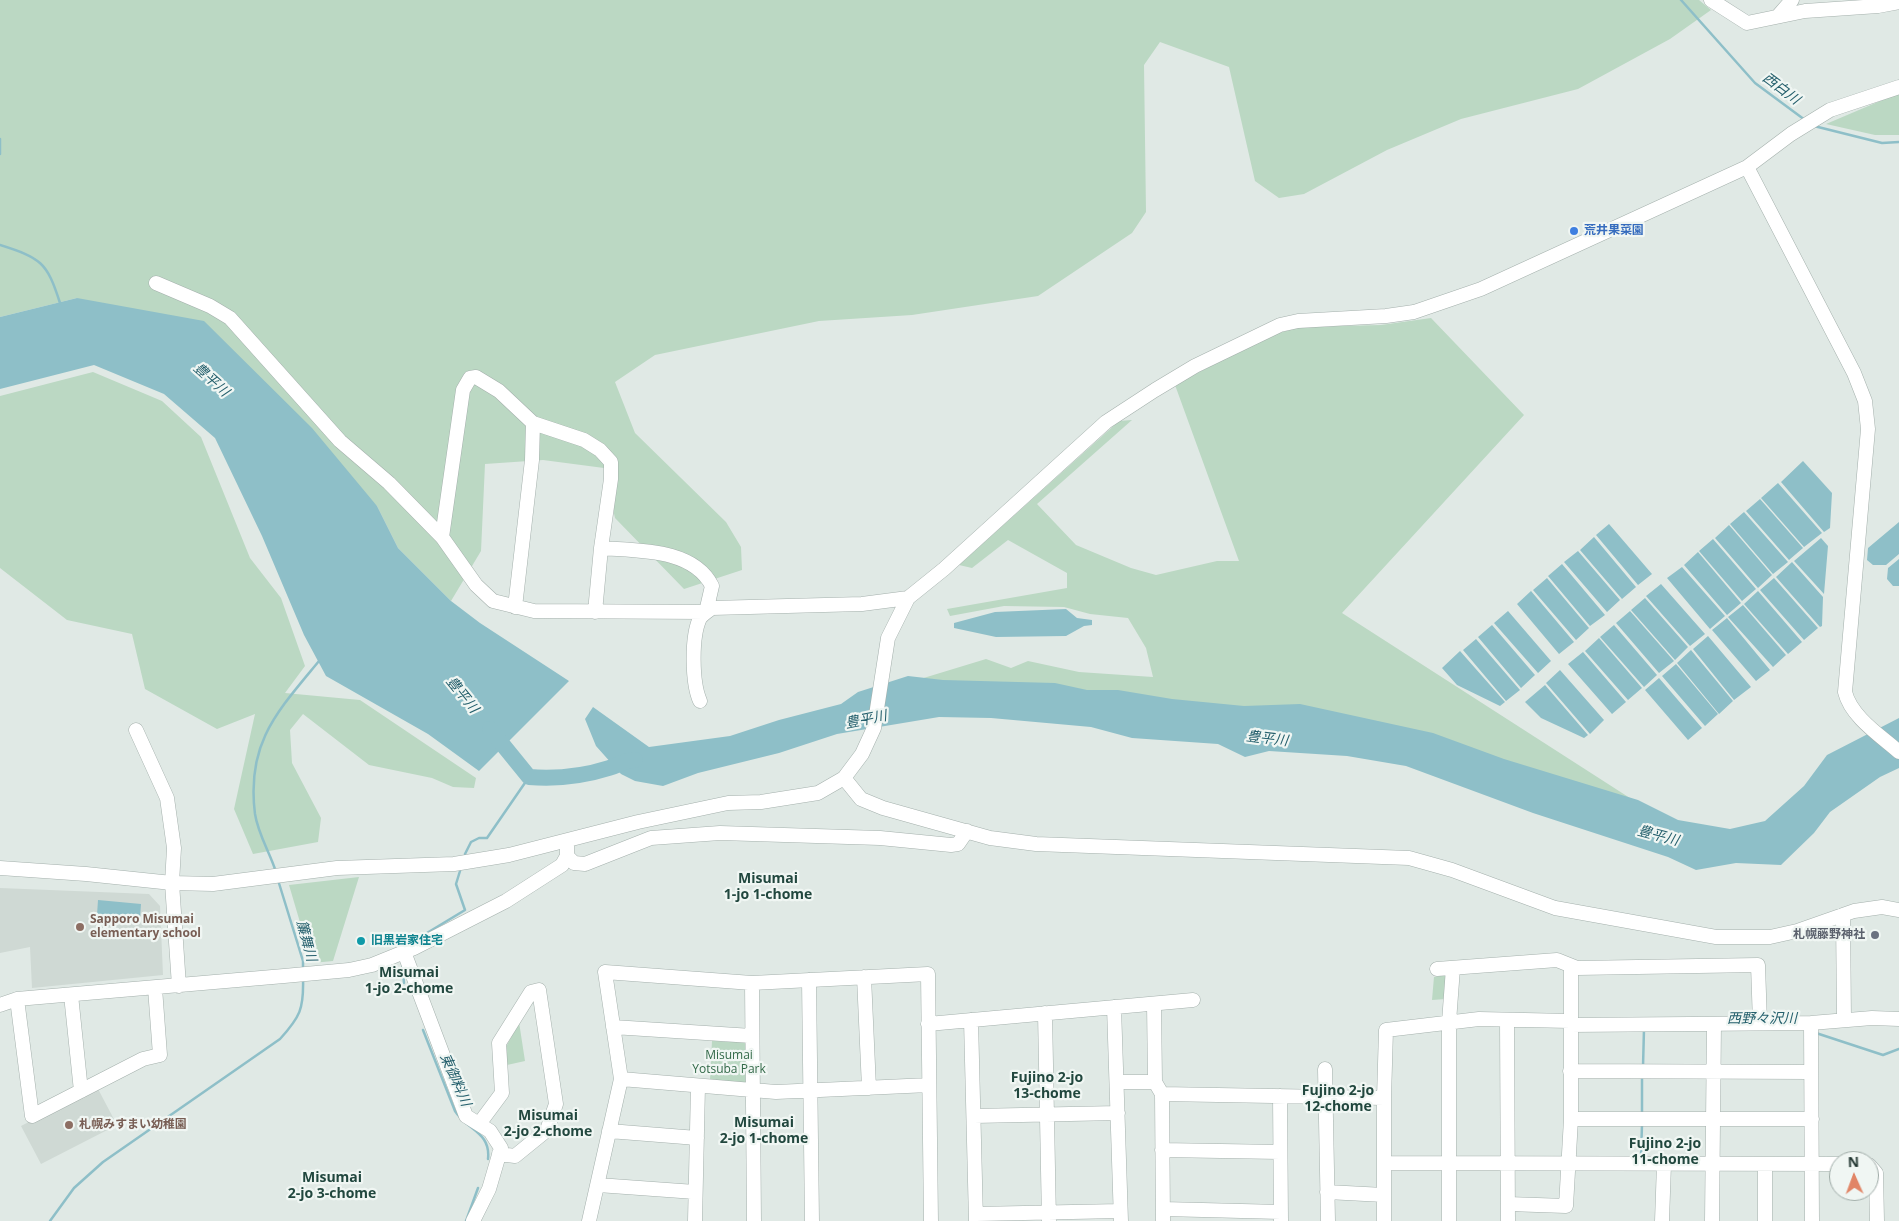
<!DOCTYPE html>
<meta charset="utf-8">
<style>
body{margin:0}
#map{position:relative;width:1899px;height:1221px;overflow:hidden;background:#e0e9e5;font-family:"Open Sans",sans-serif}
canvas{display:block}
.north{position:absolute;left:1829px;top:1151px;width:50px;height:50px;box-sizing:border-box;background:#f0f6f3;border:1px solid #9eaaa6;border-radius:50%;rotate:358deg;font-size:14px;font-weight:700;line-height:20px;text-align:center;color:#233732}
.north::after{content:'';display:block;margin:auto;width:18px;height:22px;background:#e18566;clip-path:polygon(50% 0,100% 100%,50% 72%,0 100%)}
</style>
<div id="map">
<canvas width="1899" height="1221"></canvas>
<div class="north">N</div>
</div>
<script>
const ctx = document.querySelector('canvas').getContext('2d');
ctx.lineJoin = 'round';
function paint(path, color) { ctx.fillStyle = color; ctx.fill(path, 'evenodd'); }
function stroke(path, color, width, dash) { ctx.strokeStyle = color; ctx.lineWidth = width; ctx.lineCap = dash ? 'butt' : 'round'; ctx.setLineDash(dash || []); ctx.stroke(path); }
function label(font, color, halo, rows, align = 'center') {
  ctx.font = font + ' "Open Sans","Noto Sans JP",sans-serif'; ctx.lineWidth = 4.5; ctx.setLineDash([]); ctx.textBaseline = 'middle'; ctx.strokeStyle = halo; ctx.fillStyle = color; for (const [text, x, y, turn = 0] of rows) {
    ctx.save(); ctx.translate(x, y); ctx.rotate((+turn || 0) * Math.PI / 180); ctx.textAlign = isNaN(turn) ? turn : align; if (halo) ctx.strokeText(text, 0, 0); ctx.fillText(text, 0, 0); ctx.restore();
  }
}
paint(new Path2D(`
 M0,888L149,894L160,906L163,975L32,988L30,947L0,953Z
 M97,1087L117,1125L41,1164L21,1126Z`), '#cfd9d4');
paint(new Path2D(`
 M0,0H1699L1711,10L1670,39L1578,89L1461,119L1387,150L1304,194L1279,198L1255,181L1229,67L1160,42L1144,65L1146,212L1132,233L1038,296L912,315L819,321L655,355L615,382L635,433L726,522L741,547L742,570L684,589L615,518L604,468L543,460L485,464L481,551L451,601L398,548L377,506L77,298L0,317Z
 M1899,93V135H1875L1826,124Z
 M1431,318L1524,415L1342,613L1633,800L1370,728L894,687L986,659L1011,668L1028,661L1079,672L1153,677L1146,648L1128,618L1090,614L1064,607L1004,606L950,616L947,609L1067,588V573L1008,540L972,568L959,565L1119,421L1132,420L1037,504L1076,545L1131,568L1156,575L1217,561H1239L1175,385L1265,337L1300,327L1381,325Z
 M93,372L162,401L201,437L250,558L281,598L305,666L285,693L360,700L476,778L474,788L453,787L432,778L369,765L303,714L290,730L292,763L321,818L318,842L253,854L234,809L255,714L217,729L145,689L132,634L67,620L0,568V396Z
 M359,877L333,961L312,963L289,885Z
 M1446,975V999L1432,1000L1434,977Z
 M519,1022L525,1061L507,1065L506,1047Z
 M712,1041L744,1042L747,1047L746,1083L710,1080Z`), '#bbd8c3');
paint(new Path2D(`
 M77,298L204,321L312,428L377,506L398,548L451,601L480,623L569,681L479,771L428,734L326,676L304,635L262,536L215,438L164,394L94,365L0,389V317Z
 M1803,461L1832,493L1830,528L1824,532L1781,482Z
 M1778,483L1822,533L1804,547L1761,498Z
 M1760,499L1803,548L1789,560L1746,511Z
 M1744,512L1788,562L1773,574L1730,524Z
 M1899,522V554L1886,565H1873L1867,560L1868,548Z
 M1609,524L1652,574L1638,585L1596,535Z
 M1729,525L1772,575L1758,588L1715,538Z
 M1594,537L1636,587L1622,599L1580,550Z
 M1821,538L1828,546L1824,594L1794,561Z
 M1713,539L1756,589L1742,601L1699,551Z
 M1578,551L1620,600L1607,612L1564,562Z
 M1698,552L1741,603L1727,615L1684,565Z
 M1899,559V586H1893L1887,579L1888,568Z
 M1792,562L1823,597L1822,626L1820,627L1776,577Z
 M1562,564L1605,615L1590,626L1548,576Z
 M1682,567L1725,616L1710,629L1667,578Z
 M1547,578L1589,628L1576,640L1533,590Z
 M1774,578L1818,628L1804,640L1760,590Z
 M1661,584L1705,634L1690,646L1646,596Z
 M1531,591L1574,642L1559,654L1517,604Z
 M1758,591L1802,642L1788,654L1744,604Z
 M1645,598L1688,647L1675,660L1631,610Z
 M1743,605L1786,655L1773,667L1728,617Z
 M1066,609L1077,618L1092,620V625L1084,626L1066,636L996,637L954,628V623L995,612Z
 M1508,611L1551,661L1538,673L1494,623Z
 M1630,611L1674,661L1659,673L1616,623Z
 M1727,618L1770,670L1756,681L1712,630Z
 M1492,625L1535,675L1521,688L1478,637Z
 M1614,625L1657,675L1644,687L1600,637Z
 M1708,636L1751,687L1734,700L1693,649Z
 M1599,638L1642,688L1628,700L1585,651Z
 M1476,639L1520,690L1506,701L1463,650Z
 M1691,650L1733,701L1719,714L1677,663Z
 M1460,651L1505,702L1500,706L1457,685L1442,668Z
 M1583,652L1626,702L1612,714L1568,664Z
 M1676,664L1718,714L1705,726L1662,676Z
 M1560,670L1604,720L1590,734L1546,683Z
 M908,676L943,680L1055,683L1087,690H1118L1172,699L1244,706L1300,704L1433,733L1504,759L1638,800L1678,820L1730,829L1765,821L1804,786L1827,755L1899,718V768L1880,777L1830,812L1814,833L1781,865L1736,863L1696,870L1668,857L1533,813L1406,766L1347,756L1269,751L1245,757L1218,744L1132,738L1091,727L991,718L939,717L837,734L779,753L698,773L663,786L635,781L621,774L596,746L585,719L593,707L649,747L730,736L779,720L841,704L858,692Z
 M1659,678L1702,728L1688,740L1645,690Z
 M1545,685L1588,735L1584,738L1541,718L1525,702Z
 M98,900L141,904L140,918L97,915Z`), '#8ebfc8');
stroke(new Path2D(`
 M1681,0L1755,83L1805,120
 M1814,126L1882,143L1899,142
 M0,139V154
 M0,245C41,258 47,262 60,303
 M465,854L471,842L479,838H487L529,777
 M276,872C270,853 258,834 255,814C246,743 277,712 319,661
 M278,880L303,961V970
 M412,942L465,910L456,884L460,871
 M402,962L404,983
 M423,1030L455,1111C467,1130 491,1132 488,1159
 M1816,1033L1883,1055L1899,1049
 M1643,1067L1644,1029
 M1642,1112V1076
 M1641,1158L1642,1124
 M50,1221L74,1188L103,1162L280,1039C300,1017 304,1009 303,978
 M466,1221L478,1188`), '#8ebfc8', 2.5);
stroke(new Path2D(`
 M490,729L529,777C555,779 584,776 609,768C619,765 625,760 635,760`), '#8ebfc8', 16);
const minor = new Path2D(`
 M1711,0L1747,23L1805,11L1878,6L1899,2
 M1778,16L1792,0
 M1747,167L1854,373L1865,401L1868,429L1845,692C1851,717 1881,736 1899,752
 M156,283L210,306L230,318L340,441L389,483L442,537L476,585L493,601L534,611L706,612L712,586C693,548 637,551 601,548
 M442,537L463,390L470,378L476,377L499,391L533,423L584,440L600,450L611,462V479L601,548L595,612
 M515,607L532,460L533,423
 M700,701C692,683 691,637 700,618C703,614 708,611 712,608L862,604L908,598
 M136,730L167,798L174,848L172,883L179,986
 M844,778L861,799L883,808L990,838L1036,844L1409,858L1452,870L1555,908L1716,937H1770L1797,931L1854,911L1882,907L1899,910
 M567,856L574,863L585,864L651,838L720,833L880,838L951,845L958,844L967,831
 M0,868L86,874L172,883L213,884L337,868L454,864L509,855L638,822L728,803L761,802L818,793L844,778L862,754L874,728L888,638L908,598L944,569L1106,422L1155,390L1195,366L1280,325L1298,321L1386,316L1414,312L1481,289L1747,167L1791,134L1830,110L1899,87
 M1843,915L1844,1020
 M404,952L466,1116L490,1131L501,1148L489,1189L473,1221
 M1437,969L1557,960L1577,968L1758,965L1760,1023
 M864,977L869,1088
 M809,980L812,1221
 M752,983L754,1221
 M71,995L81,1091
 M17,999L32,1116L143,1059L160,1055L155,988
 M1154,1004L1155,1082L1162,1094
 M0,1005L17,999L284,976L349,970L372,965L414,948L506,901L562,865L567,856V841
 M1114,1007L1121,1221
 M1045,1013L1049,1221
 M971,1020L976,1221
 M1507,1020L1508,1221
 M1811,1023L1812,1221
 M928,1024L1193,1000
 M1570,1025L1811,1023L1872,1018L1899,1019
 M613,1027L752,1036
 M1325,1069L1328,1221
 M1570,1071L1811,1072
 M621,1079L776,1092L929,1085
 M1117,1082H1155
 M1280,1096L1281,1221
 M1384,1098L1386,1030L1479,1019L1570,1021
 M974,1116L1118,1113
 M1571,1119H1812
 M479,1124L502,1093L499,1043L531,992L539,990L556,1104L547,1130L515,1156L499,1154
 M609,1131L697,1138
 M1162,1150L1280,1152
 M1384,1163L1839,1164
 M1765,1164V1221
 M1869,1165L1876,1173L1877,1221
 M598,1185L695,1192
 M1327,1192L1384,1195
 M1508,1204L1566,1206L1571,1119V966
 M1163,1209L1281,1212
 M976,1214L1120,1211
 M589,1221L621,1079L605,972L752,983L928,974L931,1221
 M695,1221L698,1086
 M1163,1221L1162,1094L1384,1098V1221
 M1449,1221V1022L1453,968
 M1662,1221L1664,1164
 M1712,1221L1714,1024`);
stroke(minor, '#a4b0ac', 15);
stroke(minor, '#fff', 14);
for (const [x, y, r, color] of [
 [1574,231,5,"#3f7fe0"],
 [80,927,5,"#8d6e63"],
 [1875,935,5,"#6b7280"],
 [361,941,5,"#0f9aa8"],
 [69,1125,5,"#8d6e63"]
]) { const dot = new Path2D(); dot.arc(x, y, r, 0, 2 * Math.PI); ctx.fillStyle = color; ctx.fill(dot); stroke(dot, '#f0f6f3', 2); }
label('bold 12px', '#366cbe', '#f0f6f3', [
 ["荒井果菜園",1584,231]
], 'left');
label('bold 12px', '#785e54', '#f0f6f3', [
 ["Sapporo Misumai",90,920],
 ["elementary school",90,934],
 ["札幌みすまい幼稚園",79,1125]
], 'left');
label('bold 12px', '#5b616d', '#f0f6f3', [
 ["札幌藤野神社",1865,935]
], 'right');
label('bold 12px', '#0d838f', '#f0f6f3', [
 ["旧黒岩家住宅",371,941]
], 'left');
label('12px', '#326948', '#f0f6f3', [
 ["Misumai",729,1056],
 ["Yotsuba Park",729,1070]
]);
label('italic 14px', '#245f6c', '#f0f6f3', [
 ["西白川",1781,89,37],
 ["豊平川",211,380,42],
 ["豊平川",462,695,51],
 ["豊平川",866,720,-11],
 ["豊平川",1267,739,7],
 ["豊平川",1658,836,15],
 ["簾舞川",306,941,75],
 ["西野々沢川",1762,1019],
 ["東御料川",455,1080,66]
]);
label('bold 14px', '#21473e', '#f0f6f3', [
 ["Misumai",768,879],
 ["1-jo 1-chome",768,895],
 ["Misumai",409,973],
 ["1-jo 2-chome",409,989],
 ["Fujino 2-jo",1047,1078],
 ["13-chome",1047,1094],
 ["Fujino 2-jo",1338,1091],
 ["12-chome",1338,1107],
 ["Misumai",548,1116],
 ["2-jo 2-chome",548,1132],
 ["Misumai",764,1123],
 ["2-jo 1-chome",764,1139],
 ["Fujino 2-jo",1665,1144],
 ["11-chome",1665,1160],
 ["Misumai",332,1178],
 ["2-jo 3-chome",332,1194]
]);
</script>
